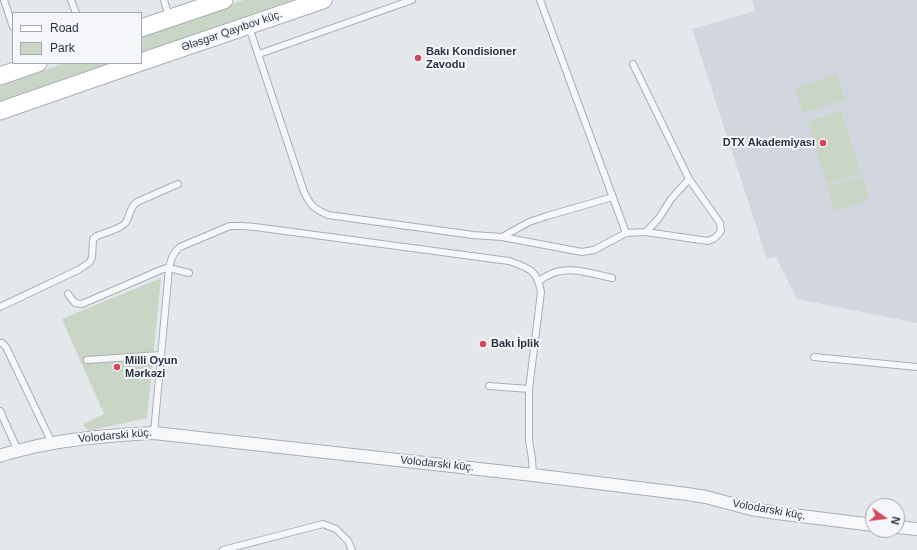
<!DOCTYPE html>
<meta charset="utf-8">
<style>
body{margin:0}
#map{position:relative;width:917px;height:550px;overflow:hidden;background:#e4e7ec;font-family:Helvetica,sans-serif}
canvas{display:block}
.legend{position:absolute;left:12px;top:12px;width:130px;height:52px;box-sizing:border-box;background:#f4f6f9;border:1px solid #a4a8b1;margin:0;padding:5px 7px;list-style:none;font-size:12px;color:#2b3445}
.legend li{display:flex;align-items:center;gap:8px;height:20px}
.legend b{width:20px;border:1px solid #a4a8b1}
.north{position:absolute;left:865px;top:498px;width:40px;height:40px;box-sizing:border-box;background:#f4f6f9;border:1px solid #a4a8b1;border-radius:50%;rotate:104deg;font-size:11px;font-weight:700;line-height:16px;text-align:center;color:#2b3445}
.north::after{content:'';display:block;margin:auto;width:14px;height:18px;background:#d1495b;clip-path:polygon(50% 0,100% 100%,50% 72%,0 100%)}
</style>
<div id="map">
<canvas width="917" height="550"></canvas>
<ul class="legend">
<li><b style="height:5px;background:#fff"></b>Road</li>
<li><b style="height:11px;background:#c9d6c5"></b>Park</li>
</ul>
<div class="north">N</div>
</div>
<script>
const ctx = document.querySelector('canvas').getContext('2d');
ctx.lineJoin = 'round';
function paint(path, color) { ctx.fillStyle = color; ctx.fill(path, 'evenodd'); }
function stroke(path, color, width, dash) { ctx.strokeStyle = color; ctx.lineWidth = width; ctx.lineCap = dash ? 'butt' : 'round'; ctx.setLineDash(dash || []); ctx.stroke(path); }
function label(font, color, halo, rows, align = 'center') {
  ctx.font = font + ' Helvetica,sans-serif'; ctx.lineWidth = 4; ctx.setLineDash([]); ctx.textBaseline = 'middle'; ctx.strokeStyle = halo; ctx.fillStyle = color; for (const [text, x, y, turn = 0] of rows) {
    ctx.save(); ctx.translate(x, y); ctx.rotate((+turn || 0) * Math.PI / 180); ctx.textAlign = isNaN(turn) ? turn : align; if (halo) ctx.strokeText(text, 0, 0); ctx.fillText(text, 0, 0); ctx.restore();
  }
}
paint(new Path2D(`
 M752,0H917V323L797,299L776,257L767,259L692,29L755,11Z`), '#d2d6de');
paint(new Path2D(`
 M244,0H300L141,55V36Z
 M65,63H119L0,104V86Z
 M837,74L845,100L803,113L795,88Z
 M841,111L861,173L827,184L808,122Z
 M862,176L870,200L835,211L827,187Z
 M161,278L147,418L88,431L83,424L104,414L62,319Z`), '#c9d6c5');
const service = new Path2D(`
 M4,0L13,27
 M71,0L76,13
 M164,0L169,17
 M540,0L626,233
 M249,27L304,192C311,206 313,208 328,215L473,235L502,237L582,252L594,250L626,233L646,232L708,241L715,238L721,231L720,223L689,179L633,64
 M259,54L412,0
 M646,232L659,218L671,199L681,188L689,179
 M502,237L529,222L547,216L613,197
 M539,281C543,278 548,275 553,273C571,266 594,274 612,278
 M68,294L75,303L82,304L163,269L169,268L189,273
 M0,307L78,270L89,263L92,258L93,239L97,236C104,233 123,228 126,222C131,214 129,208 137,202L178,184
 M0,343H2L6,347L52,443
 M814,357L917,367
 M87,360L161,355
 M489,386L529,389
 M0,411L18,451
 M154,433L169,268C171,259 173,253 180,247L230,226H242L255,227L509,261C529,268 537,270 541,292L529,389V440L532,459L533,475
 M223,550L323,524L336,529L348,541L352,550`);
const minor = new Path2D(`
 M0,456C10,452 22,450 33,447C72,438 114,435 154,433L533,475L687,494L706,497L751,509L777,513L873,525
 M897,527L917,529`);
const secondary = new Path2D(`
 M141,28L224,0
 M141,62L323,0
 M0,76L38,63
 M0,111L138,63`);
stroke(service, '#a9aeb7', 8);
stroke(minor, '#a9aeb7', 14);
stroke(secondary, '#a9aeb7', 19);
stroke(service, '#f7f8fa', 6);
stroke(minor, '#f7f8fa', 12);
stroke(secondary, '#fff', 17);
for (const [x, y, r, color] of [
 [418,58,4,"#d1495b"],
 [823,143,4,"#d1495b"],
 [483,344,4,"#d1495b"],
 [117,367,4,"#d1495b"]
]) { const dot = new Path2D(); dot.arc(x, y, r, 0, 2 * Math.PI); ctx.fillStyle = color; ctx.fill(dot); stroke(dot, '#f4f6f9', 1.5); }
label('11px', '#2b3445', '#f4f6f9', [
 ["Ələsgər Qayıbov küç.",232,31,-19],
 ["Volodarski küç.",115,436,-5],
 ["Volodarski küç.",437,464,6],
 ["Volodarski küç.",769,510,10]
]);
label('bold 11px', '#2b3445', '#f4f6f9', [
 ["Bakı Kondisioner",426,52],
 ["Zavodu",426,65],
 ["DTX Akademiyası",815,143,"right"],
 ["Bakı İplik",491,344],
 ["Milli Oyun",125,361],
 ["Mərkəzi",125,374]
], 'left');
</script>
